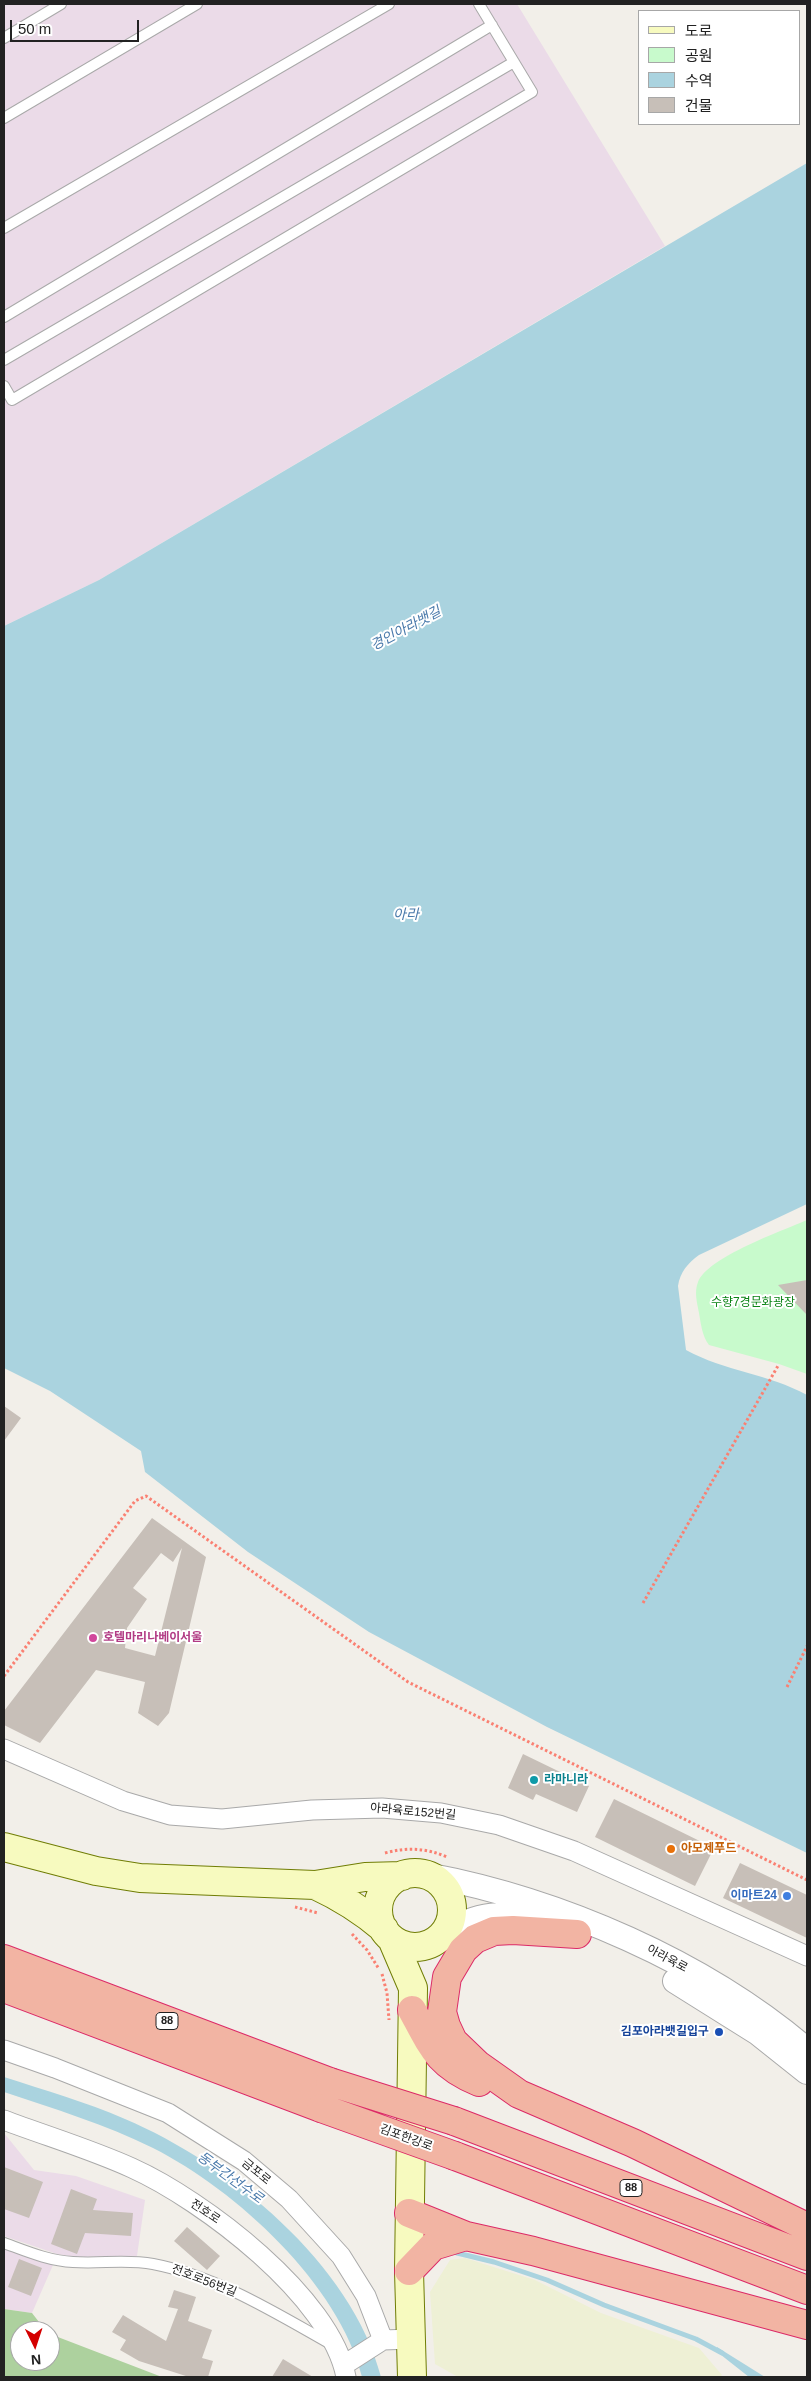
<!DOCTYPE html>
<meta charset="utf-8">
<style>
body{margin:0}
#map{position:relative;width:811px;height:2381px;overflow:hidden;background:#f2efe9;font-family:Arial,"Noto Sans KR",sans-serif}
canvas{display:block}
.frame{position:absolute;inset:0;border:5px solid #222;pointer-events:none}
.legend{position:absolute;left:638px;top:10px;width:162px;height:115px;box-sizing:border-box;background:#fff;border:1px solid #a7a7a7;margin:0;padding:6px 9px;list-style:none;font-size:15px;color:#222}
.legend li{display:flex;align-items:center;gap:10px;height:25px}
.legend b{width:25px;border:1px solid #a7a7a7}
.north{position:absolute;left:10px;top:2321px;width:50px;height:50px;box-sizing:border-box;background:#fff;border:1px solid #a7a7a7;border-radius:50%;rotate:176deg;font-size:14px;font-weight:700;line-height:20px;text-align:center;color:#222}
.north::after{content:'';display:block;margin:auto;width:18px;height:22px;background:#d40000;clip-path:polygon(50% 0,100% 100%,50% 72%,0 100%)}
.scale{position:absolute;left:10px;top:20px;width:129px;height:22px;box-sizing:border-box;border:2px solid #222;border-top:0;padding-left:6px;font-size:15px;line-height:18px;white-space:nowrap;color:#222;-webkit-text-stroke:4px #fff;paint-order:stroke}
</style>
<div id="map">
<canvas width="811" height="2381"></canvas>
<div class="frame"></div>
<ul class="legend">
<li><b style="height:6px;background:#f7fabf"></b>도로</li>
<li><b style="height:14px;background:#c8facc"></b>공원</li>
<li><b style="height:14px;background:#aad3df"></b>수역</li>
<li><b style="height:14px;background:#c7bfb8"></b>건물</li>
</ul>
<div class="north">N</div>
<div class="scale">50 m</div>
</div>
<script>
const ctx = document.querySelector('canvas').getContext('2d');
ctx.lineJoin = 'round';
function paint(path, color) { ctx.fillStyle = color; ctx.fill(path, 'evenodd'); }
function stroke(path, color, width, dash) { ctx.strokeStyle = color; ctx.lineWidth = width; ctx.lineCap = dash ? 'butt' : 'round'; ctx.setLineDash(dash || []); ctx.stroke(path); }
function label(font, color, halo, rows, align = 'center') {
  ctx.font = font + ' Arial,"Noto Sans KR",sans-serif'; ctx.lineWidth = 4; ctx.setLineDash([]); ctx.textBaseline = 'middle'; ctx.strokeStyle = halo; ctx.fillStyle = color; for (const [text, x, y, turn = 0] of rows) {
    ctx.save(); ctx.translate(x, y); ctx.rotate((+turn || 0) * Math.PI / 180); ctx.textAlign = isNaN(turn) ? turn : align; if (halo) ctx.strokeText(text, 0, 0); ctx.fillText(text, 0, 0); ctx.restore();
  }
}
paint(new Path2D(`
 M4,4H517L665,246L99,580L4,626Z
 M4,2133L34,2170L76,2176L145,2200L137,2256L75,2257L57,2254L4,2236Z
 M4,2249L53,2265L32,2313L4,2309Z`), '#ebdbe8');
paint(new Path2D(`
 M465,2258L535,2280L601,2313L699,2348L722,2375L720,2377H458L435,2364L430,2292L450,2260Z`), '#eef0d5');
paint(new Path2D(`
 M4,2309L32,2313L46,2331H20V2361H50V2334L162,2377H4Z`), '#add19e');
paint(new Path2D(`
 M807,1220V1374L779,1364L709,1345C702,1336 701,1324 699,1313C697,1303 694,1292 698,1282C708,1257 782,1231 807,1220Z`), '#c8facc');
paint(new Path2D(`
 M807,163V1204L699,1255C688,1263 680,1272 678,1286L686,1350C724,1371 769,1374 807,1395V1853L547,1727L369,1632L248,1552L145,1472L141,1451L50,1391L4,1368V626L99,580Z
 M4,2077C44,2090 86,2102 125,2119C229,2163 352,2264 381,2377H362C339,2284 236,2190 153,2148C105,2124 54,2109 4,2092Z
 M717,2347L765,2377H749L716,2351Z`), '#aad3df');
stroke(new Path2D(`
 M457,2253L494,2262L547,2280L604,2305L696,2339L722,2353`), '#aad3df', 5);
paint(new Path2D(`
 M807,1280V1315L778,1285Z
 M4,1406L21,1418L4,1441Z
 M152,1518L206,1557L169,1713L158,1726L138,1713L145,1682L96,1670L40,1743L4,1725V1711ZM182,1548L155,1656L125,1648L127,1628L147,1599L133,1588L161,1553L173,1562Z
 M523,1754L589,1786L577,1812L536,1794L533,1800L508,1788Z
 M614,1799L714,1848L695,1886L595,1837Z
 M740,1863L807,1895V1938L723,1898Z
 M4,2167L43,2182L29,2218L4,2209Z
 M71,2189L97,2199L93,2210L133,2213L131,2236L85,2233L77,2254L51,2244Z
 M187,2227L220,2256L207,2270L174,2241Z
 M19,2259L42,2268L31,2296L8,2287Z
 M174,2290L196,2297L188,2321L212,2330L202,2358L213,2361L208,2377H189L139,2361L120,2350L126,2340L112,2332L123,2315L166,2341L178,2309L168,2307Z
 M283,2359L313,2377H272Z`), '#c7bfb8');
const service = new Path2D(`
 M4,38L61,4
 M4,118L197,4
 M4,228L389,4
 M4,317L492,25
 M4,360L514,62
 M4,386L12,400L532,92L479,4
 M4,2243C26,2251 49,2261 73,2262C100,2264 126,2259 153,2264C216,2276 274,2312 329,2343`);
const minor = new Path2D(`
 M4,1749L123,1801L170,1815L222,1819L312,1810L382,1808L441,1813L499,1825L574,1851L807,1956
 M4,2050L55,2068L168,2113L244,2161L289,2199L341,2256L366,2296L383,2340
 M4,2120C46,2136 90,2149 132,2168C203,2200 331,2297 346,2377
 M344,2365L383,2340L412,2339`);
const tertiary = new Path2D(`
 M427,1875C560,1900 704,1962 807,2050
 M445,1932C485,1910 508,1911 551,1926
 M675,1981L758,2033L807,2072`);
const secondary = new Path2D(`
 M4,1847L96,1871L140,1878L315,1885L365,1877L402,1876
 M378 1910a37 37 0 1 1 74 0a37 37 0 1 1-74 0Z
 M315,1885C341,1897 362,1910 384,1929
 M392,1939L413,1988L409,2271L412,2377`);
const trunk = new Path2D(`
 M577,1934L513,1930L494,1931L475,1939L463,1950L447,1977L442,2012L446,2026L453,2041L478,2065L519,2094L633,2143L807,2227
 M4,1959L330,2082
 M4,1988L321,2108
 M412,2010C432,2047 438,2065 479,2082
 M454,2121L807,2256
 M455,2156L807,2290
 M409,2213L466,2236L533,2251L807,2325
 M409,2271L433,2246L466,2236`);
stroke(service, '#a9a9a9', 12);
stroke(minor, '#a9a9a9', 21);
stroke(tertiary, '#a9a9a9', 26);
stroke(secondary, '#707d05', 30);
stroke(trunk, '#dc2a67', 30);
stroke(new Path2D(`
 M643,1603L779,1364
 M4,1676L135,1501L146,1496L408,1682L807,1880
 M787,1687L807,1646
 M385,1853C407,1847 426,1848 447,1857
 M295,1907L318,1913
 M352,1934L367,1950L379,1969
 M382,1974L387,1993L389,2020`), '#fa8072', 3, [2.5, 2.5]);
stroke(service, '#fff', 10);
stroke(minor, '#fff', 19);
stroke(tertiary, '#fff', 24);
stroke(secondary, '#f7fabf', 28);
stroke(trunk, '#f2b4a3', 28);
const trunkBridge = new Path2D(`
 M330,2082L454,2121
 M321,2108L455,2156`);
stroke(trunkBridge, '#dc2a67', 30, []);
stroke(trunkBridge, '#f2b4a3', 28);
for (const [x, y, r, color] of [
 [93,1638,5,"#d1479c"],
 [534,1780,5,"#0f9aa8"],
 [671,1849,5,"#e8710a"],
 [787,1896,5,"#3f7fe0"],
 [719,2032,5,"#1a4fb4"]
]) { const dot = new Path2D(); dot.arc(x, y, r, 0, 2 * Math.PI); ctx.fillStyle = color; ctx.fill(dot); stroke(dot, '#fff', 2); }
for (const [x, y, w] of [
 [167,2021,22],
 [631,2188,22]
]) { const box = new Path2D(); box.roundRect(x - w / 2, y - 8.5, w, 17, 4); ctx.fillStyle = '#fff'; ctx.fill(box); stroke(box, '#222', 1); }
label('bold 11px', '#222', null, [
 ["88",167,2021],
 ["88",631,2188]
]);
label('12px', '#0c8416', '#fff', [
 ["수향7경문화광장",753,1303]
]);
label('bold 12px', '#b23c85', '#fff', [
 ["호텔마리나베이서울",103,1638]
], 'left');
label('bold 12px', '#0d838f', '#fff', [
 ["라마니라",544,1780]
], 'left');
label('12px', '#222', '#fff', [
 ["아라육로152번길",413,1812,5],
 ["아라육로",667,1959,28],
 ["김포한강로",406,2138,20],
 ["금포로",256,2172,39],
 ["전호로",205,2212,34],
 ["전호로56번길",204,2281,21]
]);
label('bold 12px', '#c56008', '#fff', [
 ["아모제푸드",681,1849]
], 'left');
label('bold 12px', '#366cbe', '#fff', [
 ["이마트24",777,1896]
], 'right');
label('bold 12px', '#164399', '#fff', [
 ["김포아라뱃길입구",709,2032]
], 'right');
label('italic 14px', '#4a7aab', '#fff', [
 ["경인아라뱃길",406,629,-28],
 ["아라",406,915],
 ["동부간선수로",230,2178,36]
]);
</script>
